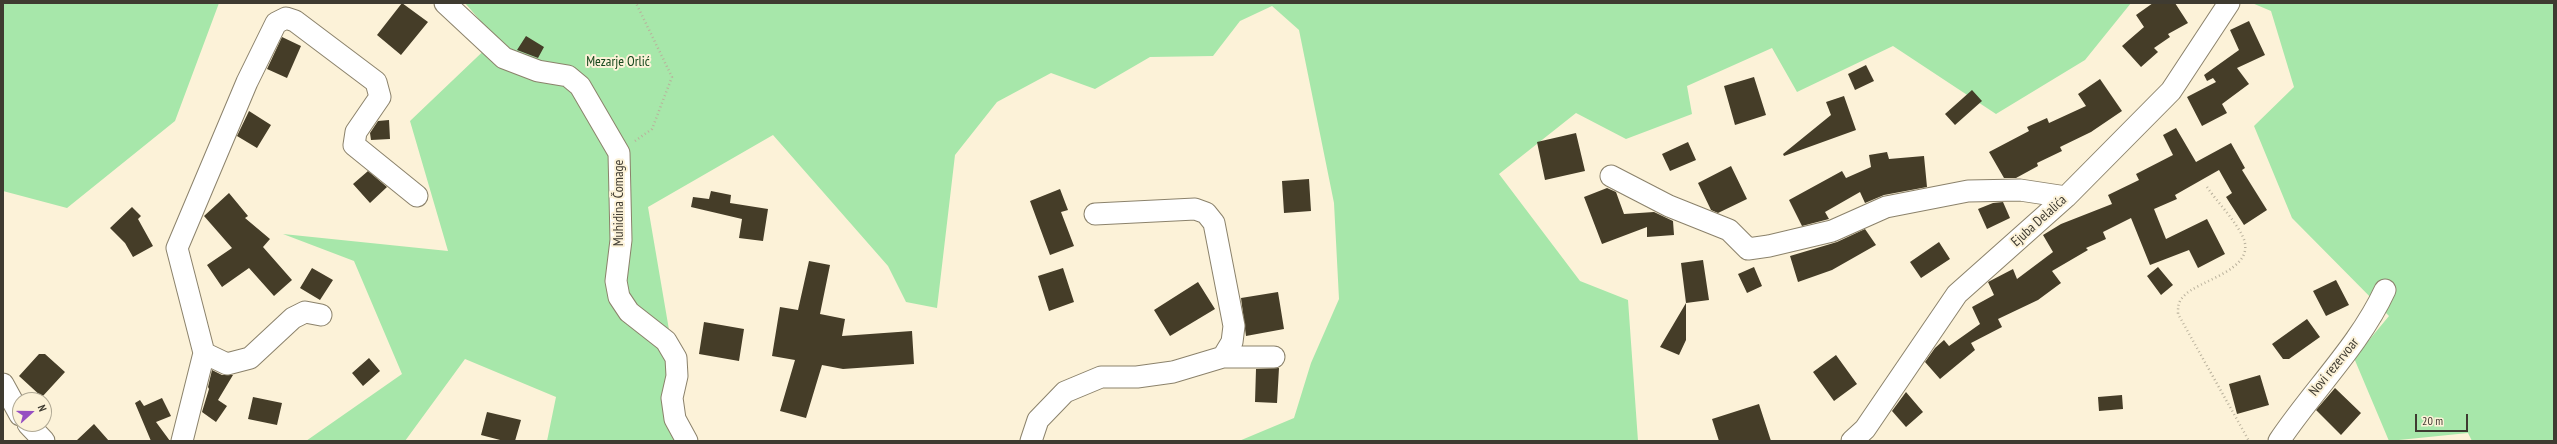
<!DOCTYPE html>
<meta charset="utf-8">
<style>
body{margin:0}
#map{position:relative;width:2557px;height:444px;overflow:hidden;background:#fcf2d8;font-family:"PT Sans Narrow",sans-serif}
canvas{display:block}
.frame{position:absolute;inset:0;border:4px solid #3f3b31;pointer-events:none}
.north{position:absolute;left:12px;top:392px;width:40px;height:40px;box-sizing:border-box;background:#fcf2d8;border:1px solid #b0a995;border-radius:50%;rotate:69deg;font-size:11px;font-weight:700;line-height:16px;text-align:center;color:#3f3b31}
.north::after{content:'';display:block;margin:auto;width:14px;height:18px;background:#964fc2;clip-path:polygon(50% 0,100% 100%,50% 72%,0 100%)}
.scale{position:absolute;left:2415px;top:414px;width:53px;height:18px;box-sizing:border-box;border:2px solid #3f3b31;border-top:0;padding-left:5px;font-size:12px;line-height:14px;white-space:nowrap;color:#3f3b31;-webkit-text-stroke:3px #fcf2d8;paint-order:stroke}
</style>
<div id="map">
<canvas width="2557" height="444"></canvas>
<div class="frame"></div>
<div class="north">N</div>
<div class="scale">20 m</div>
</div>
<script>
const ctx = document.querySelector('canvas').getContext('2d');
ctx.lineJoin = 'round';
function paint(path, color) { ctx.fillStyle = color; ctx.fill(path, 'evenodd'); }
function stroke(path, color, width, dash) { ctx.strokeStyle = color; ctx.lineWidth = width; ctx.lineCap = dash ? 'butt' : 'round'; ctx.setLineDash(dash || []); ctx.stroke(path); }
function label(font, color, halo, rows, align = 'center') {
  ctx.font = font + ' "PT Sans Narrow",sans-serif'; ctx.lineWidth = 4; ctx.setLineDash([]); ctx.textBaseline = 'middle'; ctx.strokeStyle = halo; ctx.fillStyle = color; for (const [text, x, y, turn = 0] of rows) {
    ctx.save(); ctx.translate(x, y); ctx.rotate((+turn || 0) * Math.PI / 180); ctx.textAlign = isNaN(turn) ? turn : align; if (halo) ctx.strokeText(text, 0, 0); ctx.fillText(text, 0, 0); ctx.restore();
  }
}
paint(new Path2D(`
 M3,3H219L175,121L67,208L3,191Z
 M465,3H2131L2085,60L1996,114L1893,46L1797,92L1772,48L1687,86L1692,114L1626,139L1576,113L1499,174L1580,281L1628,300L1638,441H1239L1294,418L1311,363L1339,299L1334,203L1299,30L1272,6L1240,21L1213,56L1150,57L1095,89L1051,73L997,102L955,155L937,308L906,302L888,266L773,135L648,207L688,441H547L556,397L465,359L405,441H306L402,374L354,261L283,234L448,251L410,121L496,39Z
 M2252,3H2554V441H2472L2468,433L2389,441L2354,358L2389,316L2292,218L2254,126L2294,87L2271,11Z`), '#a7e7aa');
paint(new Path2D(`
 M402,3L428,22L401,55L377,35Z
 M2153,3H2175L2188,23L2168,34L2170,37L2154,48L2158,52L2141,67L2122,46L2144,27L2136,15Z
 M2249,21L2265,55L2237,68L2249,84L2222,104L2227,113L2202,126L2187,97L2216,82L2213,78L2207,81L2204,75L2239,50L2230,30Z
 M526,36L544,47L538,58L517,50Z
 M282,37L301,46L287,78L267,69Z
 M1866,65L1874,81L1855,90L1848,74Z
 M1754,77L1766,115L1735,125L1724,86Z
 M2100,79L2122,111L2091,132L2060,147L2062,151L2037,163L2038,166L2016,178H2004L1989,152L2029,131L2027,127L2047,118L2049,123L2086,106L2078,94Z
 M1972,90L1982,101L1955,125L1945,114Z
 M1844,96L1856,130L1784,156L1783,154L1831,115L1826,102Z
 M249,111L271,125L257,148L237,136Z
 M389,120L390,139L371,140L370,133L378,121Z
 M2176,128L2196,162L2231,143L2245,168L2242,170L2267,210L2244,225L2226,197L2232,193L2219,170L2175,195L2177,199L2154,209L2166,239L2207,219L2225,254L2198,268L2189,250L2150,265L2131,218L2103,232L2106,239L2086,248L2088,250L2052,271L2061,283L2038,300L1998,319L2002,327L1971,343L1975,350L1940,379L1925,362L1935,348L1944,340L1949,346L1980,324L1972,307L1994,295L1988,282L2013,269L2017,279L2053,252L2043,235L2061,224L2112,204L2108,195L2139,180L2136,174L2173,155L2163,135Z
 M1576,133L1585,171L1545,180L1537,142Z
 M1688,142L1696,160L1670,171L1662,154Z
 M1887,152L1889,159L1924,156L1927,187L1884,195L1865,203L1860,192L1825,212L1829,219L1802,226L1789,200L1842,171L1846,178L1871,167L1869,155Z
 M1731,166L1747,199L1718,213L1711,210L1698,183Z
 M368,171L387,187L370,203L353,184Z
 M1309,179L1311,211L1284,213L1282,181Z
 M1607,188L1616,192L1624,214L1654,212L1673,221L1674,235L1647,237V227L1602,244L1584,197Z
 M1060,189L1068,210L1061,212L1074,246L1050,255L1030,201Z
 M711,191L731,195L730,203L768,209L763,241L739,238L742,219L691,207L693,197L709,199Z
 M229,193L248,216L245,218L270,239L263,247L292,280L274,296L249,268L222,287L207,265L232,248L204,216Z
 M2003,202L2010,218L1987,229L1978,209L1993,203Z
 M132,207L141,216L138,219L153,246L133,257L125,243L110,228Z
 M1865,229L1876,245L1832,270L1798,282L1790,256L1837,242Z
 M1939,242L1950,259L1921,278L1910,262Z
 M1703,260L1709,300L1686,303L1681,263Z
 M809,261L830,265L820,314L845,319L842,336L912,331L914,364L843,369L822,365L806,418L780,411L795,360L772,356L780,307L798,310Z
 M1754,267L1762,286L1747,293L1738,274Z
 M2158,267L2173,285L2161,295L2147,276Z
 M312,268L333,280L320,300L300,288Z
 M1063,268L1074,302L1049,311L1038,276Z
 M2336,280L2349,305L2326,316L2313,291Z
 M1198,282L1215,309L1170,336L1154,310Z
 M1278,292L1284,329L1246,336L1241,298Z
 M1686,303V340L1679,355L1660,347Z
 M2307,319L2320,337L2289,359H2283L2272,344Z
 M704,322L744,329L739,361L699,354Z
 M39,354H45L65,372L42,397L19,376Z
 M1836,355L1857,384L1834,401L1813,372Z
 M369,358L380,371L363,386L352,373Z
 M1279,368L1277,403L1255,402L1256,369Z
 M212,370L222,375H233L218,400L227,406L216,422L202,412L209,389L208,387Z
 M2260,375L2269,405L2237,414L2229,384Z
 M2335,388L2361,413L2341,435L2316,410Z
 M1906,392L1923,412L1906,427L1892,411Z
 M2122,395L2123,409L2099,411L2098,397Z
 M253,397L282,403L277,425L248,419Z
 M162,398L171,416L156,422L170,441H151L135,403L140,400L144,406Z
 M1759,404L1771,441H1719L1712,419Z
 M487,412L521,420L515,441H504L481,435Z
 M94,424L109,441H76Z`), '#453d28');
const minor = new Path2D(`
 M445,3L504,58L538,71L568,76L580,86L619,153L621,240L616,281L619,297L629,312L666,341L676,358L677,376L672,398L675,419L687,441
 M1611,176L1669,206L1729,230L1748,249L1769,246L1832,231L1886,207L1968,191L2020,190L2066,197
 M1095,214L1195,209L1206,213L1214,223L1234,326L1232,342L1223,357
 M204,353L177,248L247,82L276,23L286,18L295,21L376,82L380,97L356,132L354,145L417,196
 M3,384L20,415
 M28,424L44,441
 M182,441L204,353L227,364L250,358L293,318L305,312L321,315
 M1031,441L1038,420L1065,392L1101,377H1137L1173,372L1223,357H1274
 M1852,441L1865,429L1957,294L2066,197L2171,91L2229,3
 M2279,441C2313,390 2359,346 2385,290`);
stroke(minor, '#8b826b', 23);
stroke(new Path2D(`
 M635,141L652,129L672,77L636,3
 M2207,187C2218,203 2235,220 2243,237C2258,271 2196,280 2183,297C2178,302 2178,307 2178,314L2249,441`), '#b9b19c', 2.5, [1, 3]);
stroke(minor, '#fff', 21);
label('14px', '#16471c', '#fcf2d8', [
 ["Mezarje Orlić",618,62]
]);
label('14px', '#3f3b31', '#fcf2d8', [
 ["Muhidina Čomage",619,203,-90],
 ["Ejuba Delalića",2039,221,-42],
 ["Novi rezervoar",2334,367,-51]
]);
</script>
